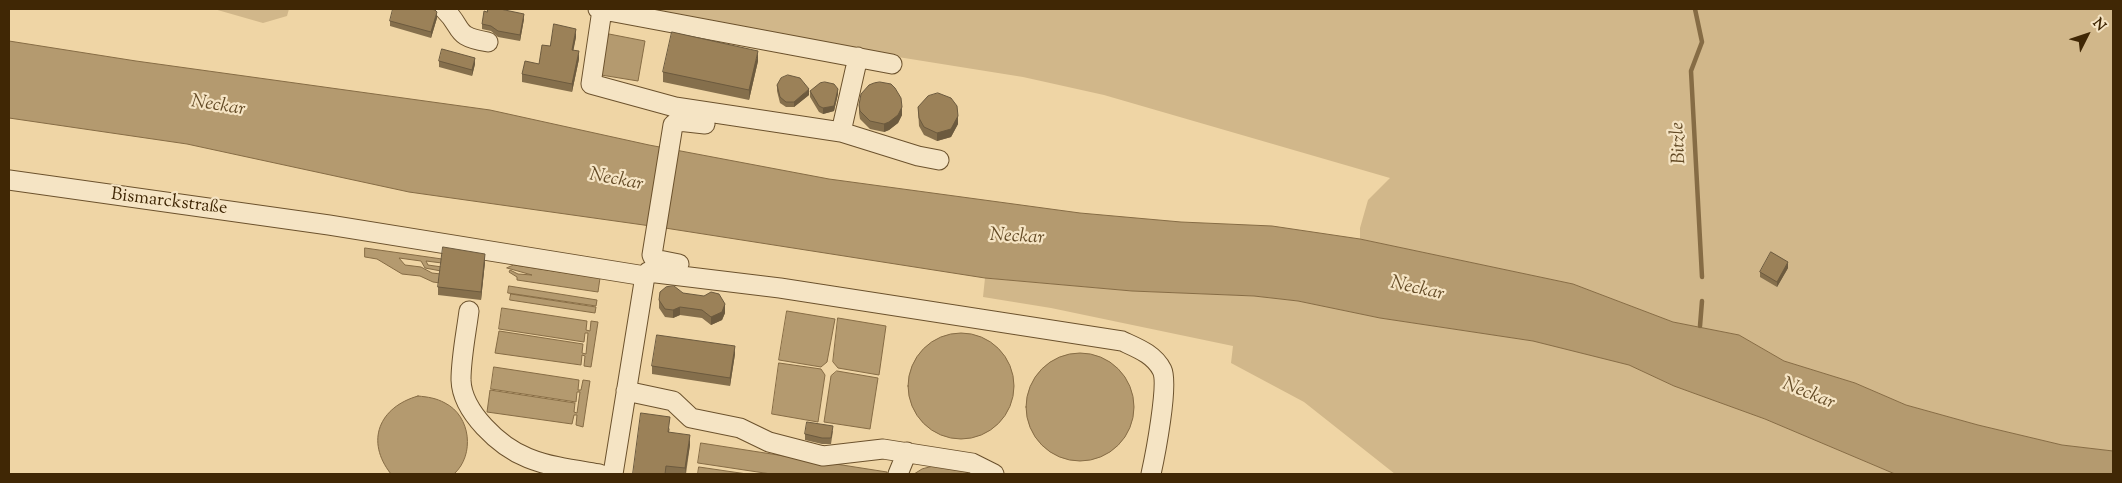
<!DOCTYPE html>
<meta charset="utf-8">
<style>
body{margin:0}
#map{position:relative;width:2122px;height:483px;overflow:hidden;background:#efd5a5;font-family:"Sorts Mill Goudy",serif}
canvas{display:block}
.frame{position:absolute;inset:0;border:10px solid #402705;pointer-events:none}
.north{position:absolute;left:2062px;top:10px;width:50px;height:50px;-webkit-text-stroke:4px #f5e4c4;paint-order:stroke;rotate:49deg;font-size:14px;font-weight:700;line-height:20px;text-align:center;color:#402705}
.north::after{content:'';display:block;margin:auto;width:18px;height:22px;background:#402705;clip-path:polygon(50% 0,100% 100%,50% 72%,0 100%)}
</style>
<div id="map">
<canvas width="2122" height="483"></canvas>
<div class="frame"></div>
<div class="north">N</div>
</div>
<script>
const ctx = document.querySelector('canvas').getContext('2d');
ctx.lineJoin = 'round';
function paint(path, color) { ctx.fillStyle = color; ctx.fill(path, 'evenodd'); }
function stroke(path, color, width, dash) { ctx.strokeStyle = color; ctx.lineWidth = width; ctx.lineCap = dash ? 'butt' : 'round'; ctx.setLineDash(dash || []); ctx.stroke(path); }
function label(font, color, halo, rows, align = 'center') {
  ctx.font = font + ' "Sorts Mill Goudy",serif'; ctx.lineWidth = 4.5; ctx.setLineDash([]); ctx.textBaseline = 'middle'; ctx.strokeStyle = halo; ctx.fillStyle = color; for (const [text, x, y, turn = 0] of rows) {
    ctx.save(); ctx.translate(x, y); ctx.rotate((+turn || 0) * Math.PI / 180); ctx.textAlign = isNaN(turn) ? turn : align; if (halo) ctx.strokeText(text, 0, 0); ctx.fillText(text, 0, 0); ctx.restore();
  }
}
paint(new Path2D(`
 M214,9H289L287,16L263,23Z
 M598,9H2113V451L2062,445L1978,425L1906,405L1855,383L1784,361L1739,335L1673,322L1573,284L1360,239V228L1368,200L1390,178L1104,95L1023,77Z
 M985,278L1132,291L1254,296L1298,301L1380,318L1533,341L1629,365L1674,386L1765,419L1895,474H1395L1304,402L1231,363L1233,346L1051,308L983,297Z`), '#d1b78a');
const water = new Path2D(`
 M609,34L645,41L638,81L601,75Z
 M9,41L136,61L490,110L649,145L829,179L1080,213L1181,222L1272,226L1360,239L1573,284L1673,322L1739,335L1784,361L1855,383L1906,405L1978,425L2062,445L2113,451V474H1895L1765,419L1674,386L1629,365L1533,341L1380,318L1298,301L1254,296L1132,291L985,278L665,228L409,192L187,144L9,118Z
 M365,248L442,259V263L426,261L428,265L442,267L441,271L425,268L421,261L399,258L405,265L421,267L432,273L441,274L440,283L433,282L420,276L402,274L377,259L365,257Z
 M514,265L600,278L598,292L517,280V277L509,272L510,270L518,274L532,275L507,268Z
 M509,286L597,300L596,306L508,293Z
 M511,294L596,307L595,313L510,300Z
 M502,308L587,321L586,330L590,331L591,321L598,322L591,367L584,366L585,356L582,355L581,365L495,353L499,331L583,344L582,353L586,354L588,333H585L584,342L499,329Z
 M787,311L835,319L827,362L821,367L779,360Z
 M838,318L886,326L879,375L838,368L833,362Z
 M908 386a53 53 0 1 1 106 0a53 53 0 1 1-106 0Z
 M1026 407a54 54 0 1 1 108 0a54 54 0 1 1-108 0Z
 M779,363L821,369L825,375L818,422L772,414Z
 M494,367L579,380L578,390H581L583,380L590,381L583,427L576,425L577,415H574L572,424L487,412L490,390L575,403L574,412L577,413L580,392H577L576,402L491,389Z
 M837,371L878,378L870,429L824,422L831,376Z
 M418,396C428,397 436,398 445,403C471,416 475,455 454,474H391C365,441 379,407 418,396Z
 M701,443L887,472V474H771L698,463Z
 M938,465L954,467L971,474H914L922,469Z
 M699,467L747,474H698Z`);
paint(water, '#b49a6f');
stroke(water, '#866c45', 1);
stroke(new Path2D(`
 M1695,9L1702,42L1691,71L1702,277
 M1700,326L1702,301`), '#866c45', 4.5);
const minor = new Path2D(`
 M444,9C465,29 452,36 488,42
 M598,9L892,64
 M602,10L591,84L675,107L841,132L858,57
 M841,132L918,156L939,160
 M9,180L329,225L645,276L613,474
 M679,264L654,259L652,255L673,125L678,121L705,124
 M645,276L648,272L780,288L1122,341C1137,348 1154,354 1162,370C1169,384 1155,456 1151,474
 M469,311C466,334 461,358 461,380C462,412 500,447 528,458C550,467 576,470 600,474
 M626,391L673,401L691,418L740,428L769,442L823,456L883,449L972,463L994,474
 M898,474L907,452`);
stroke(minor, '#6c522d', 21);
stroke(minor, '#f5e4c4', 19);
paint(new Path2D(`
 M437,18L431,38L390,26V21Z
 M524,19L520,41L498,37L491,31L482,29V24Z
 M576,37L573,50L579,59L572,92L522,82V74L539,64L550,46Z
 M439,61L475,64L472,76L439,67Z
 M758,61L749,100L663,82V72Z
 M777,85L809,95L794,107H786L780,103L777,91Z
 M810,91L838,94L834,111L823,114L819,112L810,97Z
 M859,105L902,115L898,123L889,130L884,132L870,129L860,119L859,113Z
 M918,107L958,124L951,137L937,141L924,135L919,126Z
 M485,262L481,300L438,295V287Z
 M1788,268L1777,287L1760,277V272Z
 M683,293L725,313L722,320L711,325L702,318L680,315L673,318L665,317L659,308V300Z
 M735,354L730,386L652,374V366Z
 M670,428L669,432L690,445L686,474H633Z
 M833,431L831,444H822L805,440V434Z`), '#856f4c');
paint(new Path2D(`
 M437,12V18L431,38V32Z
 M524,14V19L520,41V35Z
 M576,29V37L572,58V50Z
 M579,51V59L572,92V84Z
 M758,51V61L749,100V90Z
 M475,58V64L472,76V70Z
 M809,89V95L794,107V102Z
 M838,89V94L834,111L823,114V108Z
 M902,107V115L898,123L889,130L884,132V124Z
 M958,116V124L951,137L937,141V133Z
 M485,254V262L481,300V292Z
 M1788,262V268L1777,287V282Z
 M725,304V313L722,320L711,325V317Z
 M680,307V315L673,318V310Z
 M735,346V354L730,386V378Z
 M690,435V445L685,474V468Z`), '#6c5a3e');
const building = new Path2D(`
 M393,9H431L435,10L437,12L431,32L390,21Z
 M488,9H500L524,14L520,35L498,31L491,26L482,24L484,11L487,12Z
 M554,24L576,29L572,50L579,51L572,84L522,74L525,61L539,64L542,45L550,46Z
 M672,32L758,51L749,90L663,72Z
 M442,49L475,58L472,70L439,61Z
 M788,75L800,78L809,89L794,102H786L780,97L777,85L781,78Z
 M825,82L834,84L838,89L834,106L823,108L819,106L810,91L820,83Z
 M880,82L891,84L895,88L901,98L902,107L898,115L889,122L884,124L870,121L860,111L859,105L861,94L869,85L874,83Z
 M938,93L951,98L957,106L958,116L951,129L937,133L924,127L919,118L918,107L928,96Z
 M443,247L485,254L481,292L438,287Z
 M1771,252L1788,262L1777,282L1760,272Z
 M674,286L683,293L704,296L711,292L719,294L725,304L722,312L711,317L702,310L680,307L673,310L665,309L659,300L660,292L666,287Z
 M657,335L735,346L730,378L652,366Z
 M641,413L670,417L668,432L690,435L685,468L666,466L665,474H633Z
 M807,422L833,426L831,438H822L805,434Z`);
paint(building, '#9b8158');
stroke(building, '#6c5a3e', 1);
label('18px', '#402705', '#f5e4c4', [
 ["Bismarckstraße",169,203,7]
]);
label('italic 19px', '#634a25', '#f5e4c4', [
 ["Neckar",218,107,9],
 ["Bitzle",1680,143,-93],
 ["Neckar",616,181,11],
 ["Neckar",1017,238,3],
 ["Neckar",1417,290,13],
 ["Neckar",1808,395,22]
]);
</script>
